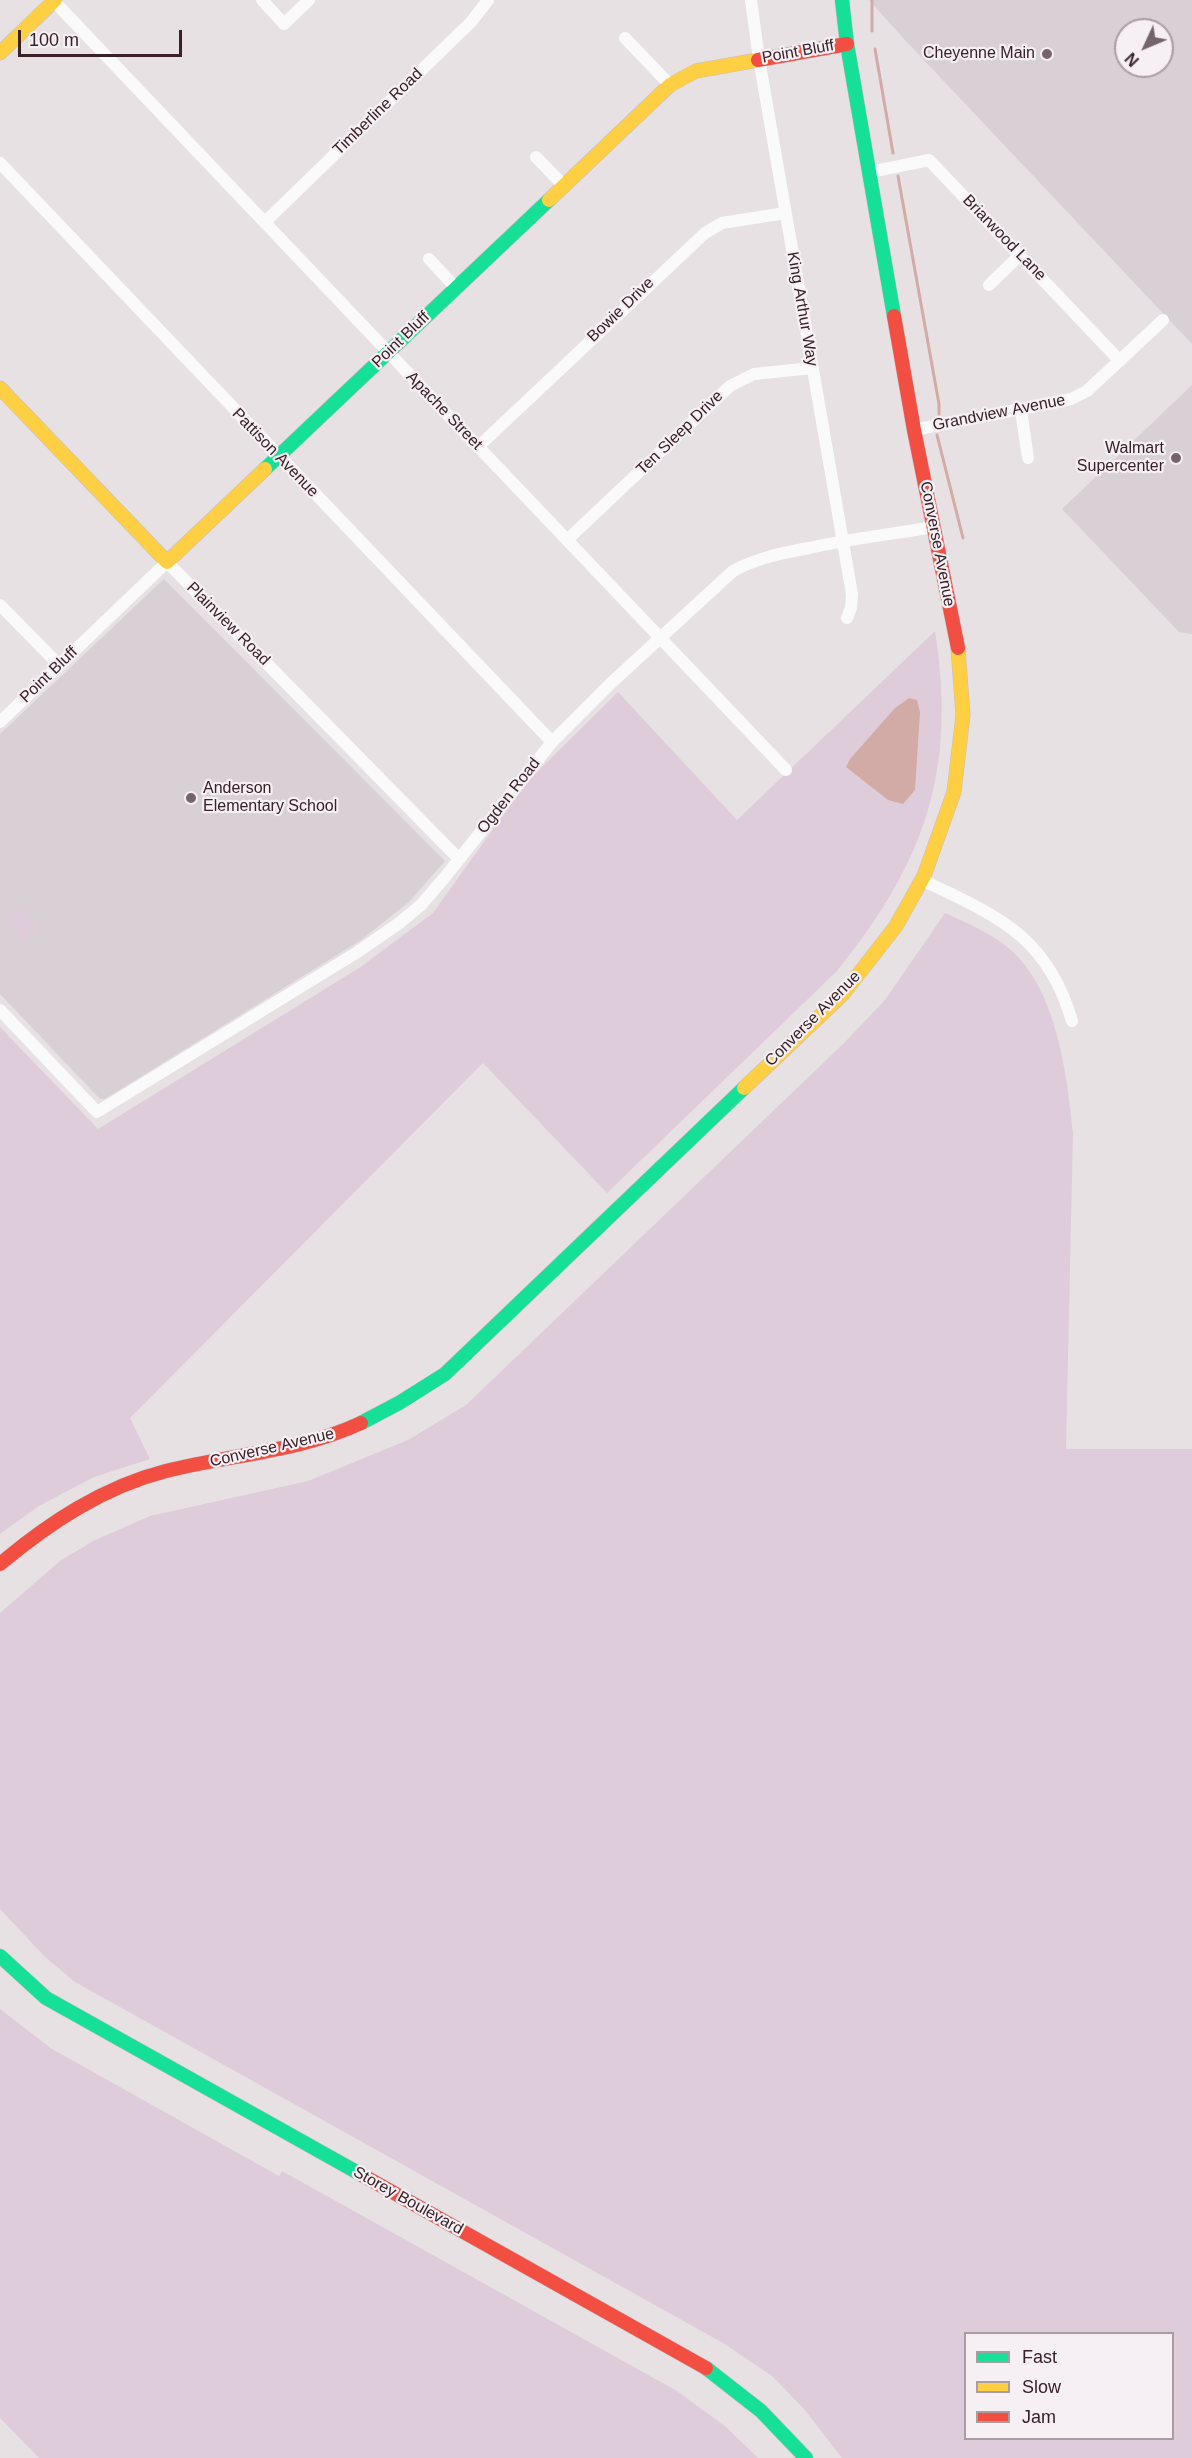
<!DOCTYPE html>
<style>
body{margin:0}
#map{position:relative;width:1192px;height:2458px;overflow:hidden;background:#e7e1e4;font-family:Helvetica,sans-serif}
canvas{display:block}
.legend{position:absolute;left:964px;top:2332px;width:210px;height:108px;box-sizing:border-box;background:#f6eff3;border:2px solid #aa9da2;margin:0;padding:8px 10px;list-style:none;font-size:18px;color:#382228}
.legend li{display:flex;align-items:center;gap:12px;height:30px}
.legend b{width:30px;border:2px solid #aa9da2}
.north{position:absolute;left:1114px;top:18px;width:60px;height:60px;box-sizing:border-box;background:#f6eff3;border:2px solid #aa9da2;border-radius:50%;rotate:226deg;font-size:16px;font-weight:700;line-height:24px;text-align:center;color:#382228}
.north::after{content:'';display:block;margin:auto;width:21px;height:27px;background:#75656a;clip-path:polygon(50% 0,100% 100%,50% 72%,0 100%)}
.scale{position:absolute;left:18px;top:30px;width:164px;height:27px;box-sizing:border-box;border:3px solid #382228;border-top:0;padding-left:8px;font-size:18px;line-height:21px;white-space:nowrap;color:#382228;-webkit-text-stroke:4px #f6eff3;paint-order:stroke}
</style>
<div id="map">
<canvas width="1192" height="2458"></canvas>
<ul class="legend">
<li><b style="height:8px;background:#16e098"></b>Fast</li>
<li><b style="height:8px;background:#ffcf43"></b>Slow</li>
<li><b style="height:8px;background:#f24e42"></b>Jam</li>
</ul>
<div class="north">N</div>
<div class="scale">100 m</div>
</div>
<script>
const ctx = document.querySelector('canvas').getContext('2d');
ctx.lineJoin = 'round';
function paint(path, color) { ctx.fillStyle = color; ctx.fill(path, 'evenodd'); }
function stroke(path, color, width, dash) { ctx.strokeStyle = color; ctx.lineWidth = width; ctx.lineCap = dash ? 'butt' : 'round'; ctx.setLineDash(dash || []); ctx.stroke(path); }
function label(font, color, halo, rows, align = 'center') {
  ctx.font = font + ' Helvetica,sans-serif'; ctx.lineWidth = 4.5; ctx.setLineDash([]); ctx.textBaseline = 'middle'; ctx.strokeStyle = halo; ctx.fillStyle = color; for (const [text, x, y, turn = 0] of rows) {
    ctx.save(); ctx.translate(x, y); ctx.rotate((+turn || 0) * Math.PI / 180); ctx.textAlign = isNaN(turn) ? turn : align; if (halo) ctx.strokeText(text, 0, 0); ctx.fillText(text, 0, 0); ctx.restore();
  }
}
paint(new Path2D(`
 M869,0H1192V344L904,39ZM1126,30H1162V66H1126Z
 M1192,385V634L1179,632L1062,509Z
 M164,579L445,861L409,902L361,940L105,1099H100L0,994V734Z`), '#d8d0d4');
paint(new Path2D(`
 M935,631C957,771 925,862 837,971L607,1193L483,1063L130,1418L150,1459L94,1477L39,1506L0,1534V1027L98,1129L359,968L433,913L526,783L618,692L737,820Z
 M19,907L38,928L23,942L6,921Z
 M945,913C969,924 994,934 1013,952C1057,993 1067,1075 1073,1133L1066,1449H1192V2458H842L804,2409L772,2376L723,2343L75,1982L45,1957L0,1909V1613L60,1561L93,1541L150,1516L308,1481L408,1440L466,1405L844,1043L885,1000ZM966,2334H1172V2438H966Z
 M0,2009L52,2049L279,2176L282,2171L677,2391L726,2427L758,2458H39L0,2418Z`), '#dfccda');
paint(new Path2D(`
 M909,698L917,700L920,712L915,790L903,804L888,800L846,767L850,759L895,708Z`), '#d3aba6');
stroke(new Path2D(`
 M872,31V0
 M875,49L893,153
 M898,176L939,404V414
 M937,435L963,538`), '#d3aba6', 3);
const fast = new Path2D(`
 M842,0L847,44L894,316
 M265,469L549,200
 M361,1423L399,1403L445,1374L744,1088
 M0,1956L46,1998L362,2175
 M706,2368L761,2411L806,2458`);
const slow = new Path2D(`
 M0,53L55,0
 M549,200L670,85L696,71L758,60
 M0,388L167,562L265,469
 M744,1088L843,994L896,926L924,876L954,792L963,715L958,648`);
const jam = new Path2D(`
 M758,60L847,44
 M894,316L914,430L958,648
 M0,1564C49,1523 103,1487 166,1471C232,1454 299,1452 361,1423
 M362,2175L706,2368`);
stroke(fast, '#c6bec2', 15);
stroke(slow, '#c6bec2', 15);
stroke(jam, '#c6bec2', 15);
stroke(new Path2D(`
 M53,0L786,770
 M262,0L284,24L309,0
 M751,0L759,59L852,594L851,608L847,618
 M625,38L670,85
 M536,157L564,186
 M0,163L552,742
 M870,172L929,160L1120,361
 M265,222L471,22L488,0
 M429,259L456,288
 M989,285L1020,255
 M1021,410L1028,458
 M914,430L1071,399L1087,391L1163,320
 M479,446L705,233L722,223L785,213
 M567,540L730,386L754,374L813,368
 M0,605L59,665
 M0,722L167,562L459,859
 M922,880C997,916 1047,935 1072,1021
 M0,1010L97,1112L356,953L398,924L421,905L445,877L552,742L609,685L733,571C757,558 782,553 809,548C850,539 892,534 934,527`), '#fbfafb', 12);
stroke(fast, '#16e098', 14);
stroke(slow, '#ffcf43', 14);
stroke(jam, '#f24e42', 14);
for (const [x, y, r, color] of [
 [1047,54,6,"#75656a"],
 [1176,458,6,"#75656a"],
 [191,798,6,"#75656a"]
]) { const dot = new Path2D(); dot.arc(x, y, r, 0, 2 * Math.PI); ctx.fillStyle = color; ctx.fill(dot); stroke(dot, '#f6eff3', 2); }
label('16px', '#382228', '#f6eff3', [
 ["Point Bluff",798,52,-10],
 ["Timberline Road",378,112,-44],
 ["Briarwood Lane",1004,238,46],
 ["King Arthur Way",802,309,80],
 ["Bowie Drive",621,310,-44],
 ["Point Bluff",401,340,-44],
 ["Apache Street",444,411,46],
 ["Grandview Avenue",999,413,-11],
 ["Ten Sleep Drive",680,433,-44],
 ["Pattison Avenue",275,453,46],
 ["Converse Avenue",937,544,79],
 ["Plainview Road",228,624,45],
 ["Point Bluff",49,675,-44],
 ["Ogden Road",509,796,-52],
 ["Converse Avenue",813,1019,-45],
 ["Converse Avenue",272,1448,-13],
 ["Storey Boulevard",408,2201,29]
]);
label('16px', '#382228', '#f6eff3', [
 ["Cheyenne Main",1035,54],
 ["Walmart",1164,449],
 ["Supercenter",1164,467],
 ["Anderson",203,789,"left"],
 ["Elementary School",203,807,"left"]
], 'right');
</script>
